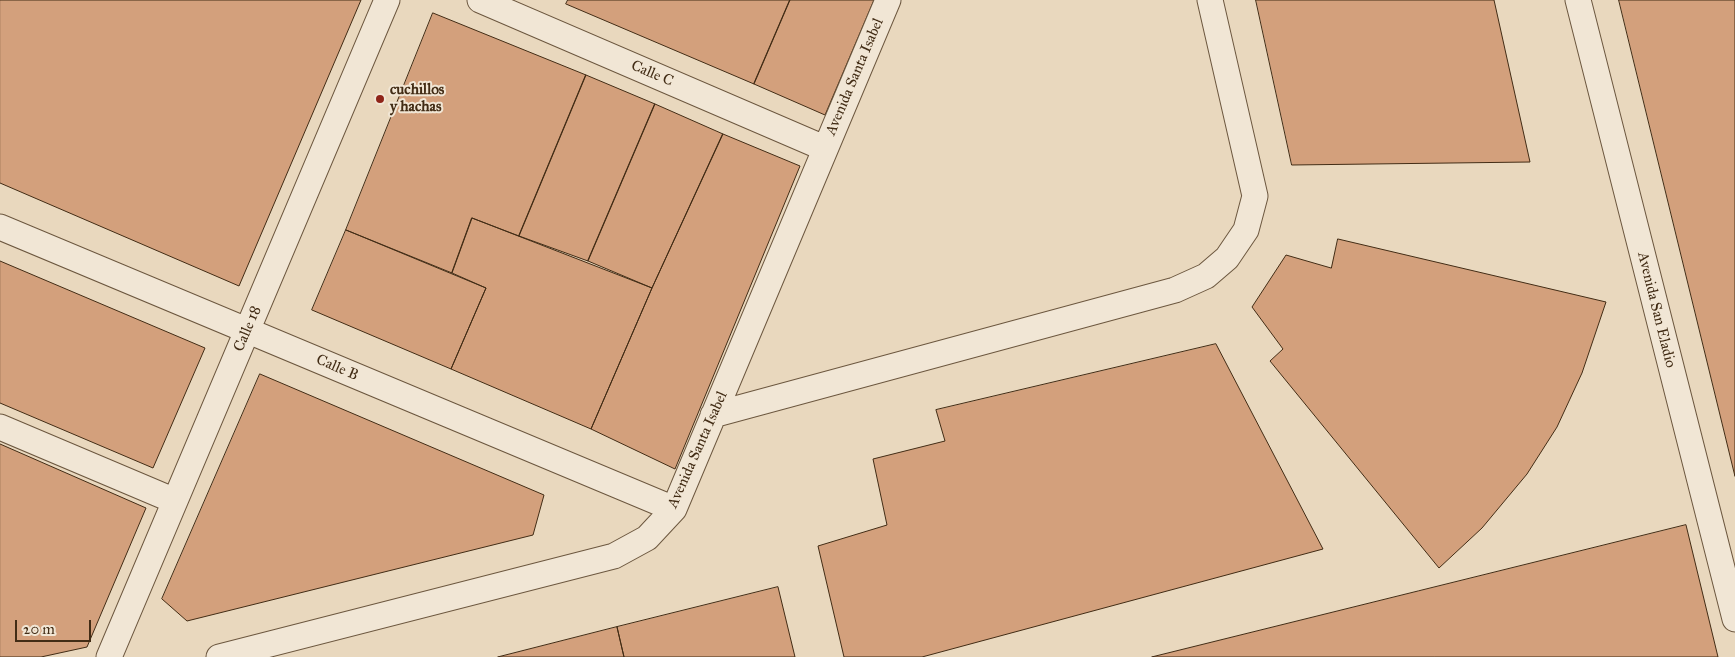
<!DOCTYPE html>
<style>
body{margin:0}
#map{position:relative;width:1735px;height:657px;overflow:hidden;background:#e9d8be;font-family:"IM FELL Great Primer",serif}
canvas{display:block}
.scale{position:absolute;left:15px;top:620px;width:76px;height:22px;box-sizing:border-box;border:2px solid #422c15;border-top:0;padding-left:6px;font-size:15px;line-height:18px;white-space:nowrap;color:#422c15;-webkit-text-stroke:4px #f1e6d5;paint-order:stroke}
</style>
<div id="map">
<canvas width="1735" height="657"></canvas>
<div class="scale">20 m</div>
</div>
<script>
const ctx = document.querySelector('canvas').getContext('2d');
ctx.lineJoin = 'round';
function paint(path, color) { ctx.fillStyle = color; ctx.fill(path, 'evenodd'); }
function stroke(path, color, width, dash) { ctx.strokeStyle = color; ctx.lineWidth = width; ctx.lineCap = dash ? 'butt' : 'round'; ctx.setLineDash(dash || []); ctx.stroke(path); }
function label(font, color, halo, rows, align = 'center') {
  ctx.font = font + ' "IM FELL Great Primer",serif'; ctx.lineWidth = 4; ctx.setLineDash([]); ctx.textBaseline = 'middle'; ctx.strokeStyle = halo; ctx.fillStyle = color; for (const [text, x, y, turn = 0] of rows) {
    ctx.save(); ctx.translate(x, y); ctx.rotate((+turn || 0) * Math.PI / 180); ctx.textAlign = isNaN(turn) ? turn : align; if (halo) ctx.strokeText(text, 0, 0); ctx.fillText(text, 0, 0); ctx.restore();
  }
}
const building = new Path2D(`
 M0,0H361L239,286L0,183Z
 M568,0H790L754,84L566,4Z
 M790,0H874L825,115L754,84Z
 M1256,0H1494L1530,162L1292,165Z
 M1619,0H1735V476Z
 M433,13L586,75L519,236L472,218L452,273L346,230Z
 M586,75L655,104L588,261L519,236Z
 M655,104L723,134L652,288L588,261Z
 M723,134L800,166L675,469L591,429L652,288Z
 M472,218L652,288L591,429L451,369L486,288L452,273Z
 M346,230L486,288L451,369L312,310Z
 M1338,239L1606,302L1582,373L1557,427L1527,474L1482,528L1439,568L1270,361L1283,349L1252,307L1286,255L1331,268Z
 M0,261L205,348L153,468L0,403Z
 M1216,344L1323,549L922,657H844L818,546L887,525L873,459L945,441L936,410Z
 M260,374L544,495L533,535L187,621L162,599Z
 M0,444L146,508L87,647L41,657H0Z
 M1686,525L1718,657H1152Z
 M778,587L795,657H624L617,627Z
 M617,627L624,657H498Z`);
paint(building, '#d3a07c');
stroke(building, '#422c15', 1);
const minor = new Path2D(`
 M480,0L824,148
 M1578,0L1735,619
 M0,227L674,509
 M713,415L1175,290L1206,276L1227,258L1246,230L1255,196L1210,0
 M0,427L175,501
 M109,657L387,0
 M219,657L614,556L647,538L674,509L888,0`);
stroke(minor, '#6c573f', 27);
stroke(minor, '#f1e6d5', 25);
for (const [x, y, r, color] of [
 [380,99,5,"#8f2418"]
]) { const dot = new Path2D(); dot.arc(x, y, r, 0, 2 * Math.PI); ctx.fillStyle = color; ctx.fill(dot); stroke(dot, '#f1e6d5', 2); }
label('15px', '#422c15', '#f1e6d5', [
 ["Calle C",652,74,23],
 ["Avenida Santa Isabel",855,77,-67],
 ["Avenida San Eladio",1656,310,76],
 ["Calle 18",248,329,-67],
 ["Calle B",337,368,23],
 ["Avenida Santa Isabel",698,450,-66]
]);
label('bold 15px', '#422c15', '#f1e6d5', [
 ["cuchillos",390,90],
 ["y hachas",390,107]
], 'left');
</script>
